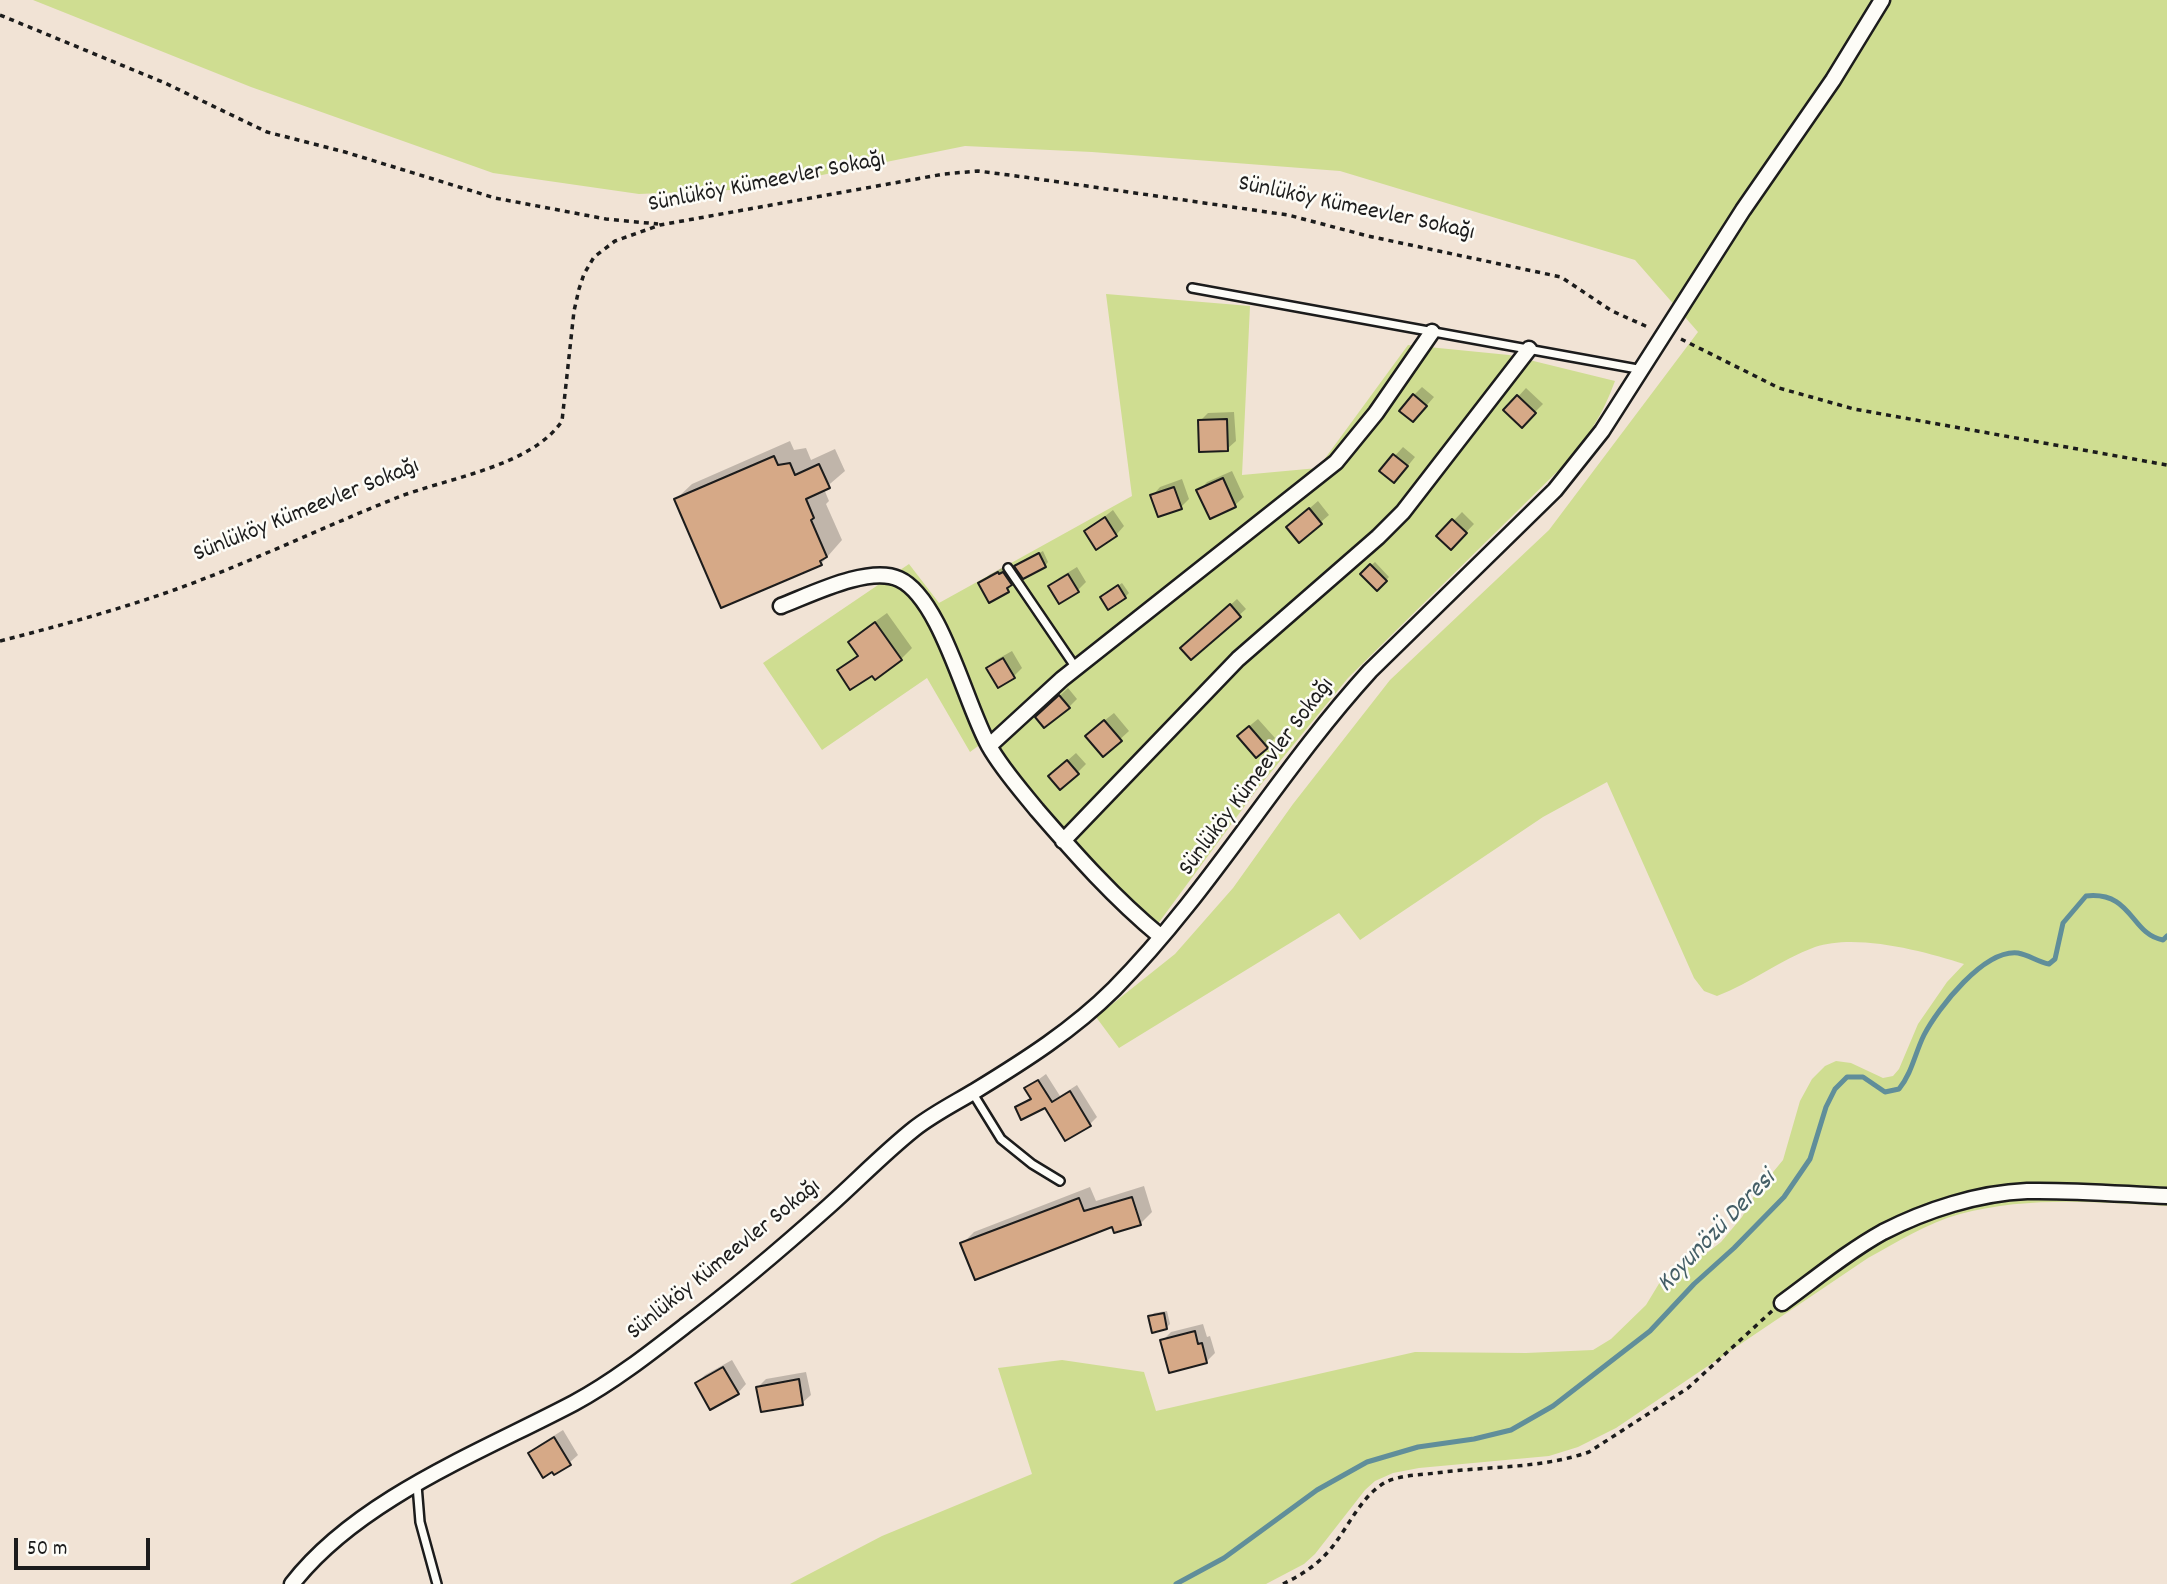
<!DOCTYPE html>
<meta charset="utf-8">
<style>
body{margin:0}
#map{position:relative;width:2167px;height:1584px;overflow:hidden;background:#f1e3d5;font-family:Dekko,sans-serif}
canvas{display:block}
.scale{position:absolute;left:14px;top:1538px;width:136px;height:32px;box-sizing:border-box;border:4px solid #1c1c1c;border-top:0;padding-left:9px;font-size:21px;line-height:24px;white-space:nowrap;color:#1c1c1c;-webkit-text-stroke:5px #fdfcf7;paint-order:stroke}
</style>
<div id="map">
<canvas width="2167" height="1584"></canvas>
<div class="scale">50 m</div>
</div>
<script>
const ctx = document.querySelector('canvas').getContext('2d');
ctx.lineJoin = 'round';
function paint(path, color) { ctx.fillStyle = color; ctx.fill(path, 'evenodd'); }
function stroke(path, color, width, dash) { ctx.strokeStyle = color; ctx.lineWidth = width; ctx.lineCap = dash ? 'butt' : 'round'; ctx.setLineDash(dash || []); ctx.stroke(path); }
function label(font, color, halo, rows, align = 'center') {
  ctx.font = font + ' Dekko,sans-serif'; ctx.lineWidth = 5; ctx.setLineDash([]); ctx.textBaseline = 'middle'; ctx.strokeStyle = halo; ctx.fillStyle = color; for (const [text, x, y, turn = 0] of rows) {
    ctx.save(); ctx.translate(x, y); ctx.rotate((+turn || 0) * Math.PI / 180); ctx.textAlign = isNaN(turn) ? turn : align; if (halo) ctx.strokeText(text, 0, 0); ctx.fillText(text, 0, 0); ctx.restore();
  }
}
paint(new Path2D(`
 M33,0H2167V1206C2098,1202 2027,1196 1960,1214C1927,1223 1897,1242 1868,1258L1616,1428L1578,1447L1549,1456L1419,1468L1393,1473L1375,1481L1365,1490L1315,1554L1304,1564L1266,1584H790L882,1536L1032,1474L998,1368L1062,1360L1144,1372L1156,1411L1415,1352L1526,1353L1593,1350L1611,1339L1646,1305L1660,1282L1673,1269L1708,1252L1721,1242L1742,1217L1755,1194L1783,1160L1800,1101L1812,1079L1825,1066L1836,1061L1851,1063L1883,1078L1893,1076L1899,1069L1918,1024L1947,982L1964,964C1924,951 1856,933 1815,947C1780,960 1751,983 1717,996L1704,991L1694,978L1607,782L1543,817L1360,940L1339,913L1119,1048L1096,1017L1175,954L1233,888L1293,804L1390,680L1549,530L1698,332L1635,260L1340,171L1092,152L965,146L753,189L639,194L493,173L251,87Z
 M1106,294L1250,306L1242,475L1318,468L1408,345L1509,355L1615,381C1602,416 1590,434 1566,463L1348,678L1258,788L1157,925L1076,843L989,738L970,752L927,678L822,750L763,663L909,564L939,603L1132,496Z`), '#cfdd91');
paint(new Path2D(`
 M1422,387L1434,397L1421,412L1414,395Z
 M1526,388L1543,404L1522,425L1506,410Z
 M1234,412L1236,441L1227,449L1200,421L1208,413Z
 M790,441L794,450L806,448L811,460L835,449L845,471L824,489L829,501L826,504L842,540L821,564L676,499L692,484Z
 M1403,447L1415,457L1402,473L1382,470Z
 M1232,471L1244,497L1235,505L1211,517L1199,491L1207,482Z
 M1182,479L1189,499L1181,507L1152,496L1160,487Z
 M1318,501L1329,515L1299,541L1288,527Z
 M1113,510L1124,526L1116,535L1086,531Z
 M1462,512L1474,524L1451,548L1439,536Z
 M1043,551L1048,562L1045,566L1021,573L1008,590L980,584L989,575L1007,565H1012L1014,568L1020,563Z
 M1375,562L1389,577L1377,589L1362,574Z
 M1077,567L1086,582L1078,590L1050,586L1059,578Z
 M1122,583L1129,593L1125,597L1106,594Z
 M1237,599L1246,609L1191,658L1189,643Z
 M887,613L912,648L901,659L873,674L839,670L859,654L850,642L862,631Z
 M1012,651L1022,668L1014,676L988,668L996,660Z
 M1068,688L1077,699L1069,707L1046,709Z
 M1114,713L1129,731L1103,755L1095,728Z
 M1258,719L1275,738L1256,756L1247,728Z
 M1076,753L1086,764L1077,773L1059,768Z
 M1046,1074L1060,1096L1077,1085L1097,1117L1090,1124L1045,1105L1017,1108L1032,1096L1027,1088Z
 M1144,1186L1152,1212L1140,1224H1113L962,1244L974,1232L1090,1187L1096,1201Z
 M1167,1311L1170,1324L1167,1327L1150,1317L1154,1313Z
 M1203,1324L1207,1337L1210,1336L1215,1353L1206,1362L1162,1341L1171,1332Z
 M732,1360L746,1384L738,1393L697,1383L705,1375Z
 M806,1372L811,1395L802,1403L758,1387L766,1379Z
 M563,1430L578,1455L569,1463L530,1453L539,1445Z`), '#0003');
stroke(new Path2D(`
 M1176,1584L1224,1558L1317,1490L1367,1462L1418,1447L1474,1439L1511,1430L1553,1406L1650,1331L1694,1284L1734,1248L1784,1197L1810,1159L1826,1107L1835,1089L1847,1077H1863L1885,1092L1899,1089C1912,1073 1915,1053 1924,1035C1938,1008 1984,949 2018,953C2029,955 2038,962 2049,964L2055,959L2063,923L2086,896C2133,891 2130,934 2163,940L2167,936`), '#608e9a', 5);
const building = new Path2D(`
 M1413,394L1427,406L1413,422L1399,411Z
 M1517,395L1536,413L1522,428L1503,410Z
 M1227,419L1228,451L1199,452L1198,420Z
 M1393,454L1408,466L1394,483L1379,471Z
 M774,456L778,465L790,463L795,475L819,464L830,488L806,499L814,518L811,520L827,557L820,561L822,565L721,608L674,499Z
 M1223,478L1236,507L1210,519L1196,490Z
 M1174,487L1182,509L1158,517L1150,495Z
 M1309,508L1322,524L1299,543L1286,527Z
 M1105,517L1117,536L1096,550L1084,531Z
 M1452,519L1467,533L1451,550L1436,536Z
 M1039,553L1046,567L1023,579L1014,566Z
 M1370,564L1387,581L1377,591L1360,574Z
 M998,572L999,574L1003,572L1012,585L1007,588L1009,592L989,603L978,583Z
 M1068,574L1079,592L1059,604L1048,586Z
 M1118,585L1126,598L1108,610L1100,597Z
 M1230,604L1241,617L1191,660L1180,648Z
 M875,622L902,660L875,680L872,676L850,690L837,670L858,656L848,642Z
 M1003,658L1015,678L998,688L986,668Z
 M1059,695L1070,708L1044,728L1035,717Z
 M1104,720L1122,741L1103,757L1085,736Z
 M1249,726L1268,748L1256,758L1237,736Z
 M1067,760L1079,774L1060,790L1048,776Z
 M1038,1080L1052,1102L1070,1091L1091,1126L1065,1141L1045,1108L1021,1120L1015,1107L1031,1099L1024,1088Z
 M1132,1197L1141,1225L1114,1233L1112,1227L975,1280L960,1243L1079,1198L1084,1211Z
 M1164,1313L1167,1329L1152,1333L1148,1316Z
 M1195,1331L1198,1344L1202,1343L1207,1363L1169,1373L1160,1340Z
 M723,1367L739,1394L710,1410L695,1383Z
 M799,1379L803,1405L761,1412L756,1387Z
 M554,1437L571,1465L554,1475L552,1472L543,1478L528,1453Z`);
paint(building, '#d6a987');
stroke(building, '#1c1c1c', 2);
const lane = new Path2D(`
 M1192,288L1643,370
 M1008,568L1076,668
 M972,1092L1001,1139L1032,1164L1060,1181
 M417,1485L420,1522L437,1584`);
const street = new Path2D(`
 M781,606C810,595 869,565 899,579C941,598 966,706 989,746C1002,769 1020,789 1037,810C1076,855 1114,898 1160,936
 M989,746L1062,679L1336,462L1376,413L1432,332
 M1063,841L1238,659L1378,537L1403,512L1529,349
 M1782,1303C1815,1279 1847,1252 1883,1232C1926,1210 1978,1193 2027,1191C2073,1190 2121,1194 2167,1196
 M292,1584C358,1499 481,1452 574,1403C613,1382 650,1353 686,1325C735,1288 783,1247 829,1206C858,1180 884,1153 914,1129C933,1114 955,1103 975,1091C1024,1061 1073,1030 1114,989C1210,892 1278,772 1370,671L1555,490L1602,431L1743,210L1833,80L1882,0`);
stroke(lane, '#1c1c1c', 12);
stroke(street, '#1c1c1c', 19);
stroke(new Path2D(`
 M0,15L165,83L267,132L345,152L495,198L606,219L658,224
 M1681,339L1779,388L1854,409L2167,465
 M0,641C59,626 117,610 174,590C249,563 321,528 396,498C446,478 531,467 562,421L574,311L579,289L584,274L594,257L615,241L660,225L944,174L978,171L1024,177L1288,215L1368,236L1561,277L1612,311L1650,328
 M1283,1584C1303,1574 1319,1564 1333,1546C1350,1524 1363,1493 1388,1481C1403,1475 1420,1475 1436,1473C1487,1466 1540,1469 1589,1452L1688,1388L1772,1311`), '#1c1c1c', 3.5, [5, 5]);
stroke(lane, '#fdfcf7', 7);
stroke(street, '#fdfcf7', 14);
label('24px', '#1c1c1c', '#fdfcf7', [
 ["Sünlüköy Kümeevler Sokağı",767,184,-11],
 ["Sünlüköy Kümeevler Sokağı",1356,210,12],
 ["Sünlüköy Kümeevler Sokağı",307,512,-22],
 ["Sünlüköy Kümeevler Sokağı",1258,778,-53],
 ["Sünlüköy Kümeevler Sokağı",725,1261,-39]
]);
label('italic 26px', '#445e66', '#fdfcf7', [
 ["Koyunözü Deresi",1718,1233,-46]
]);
</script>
